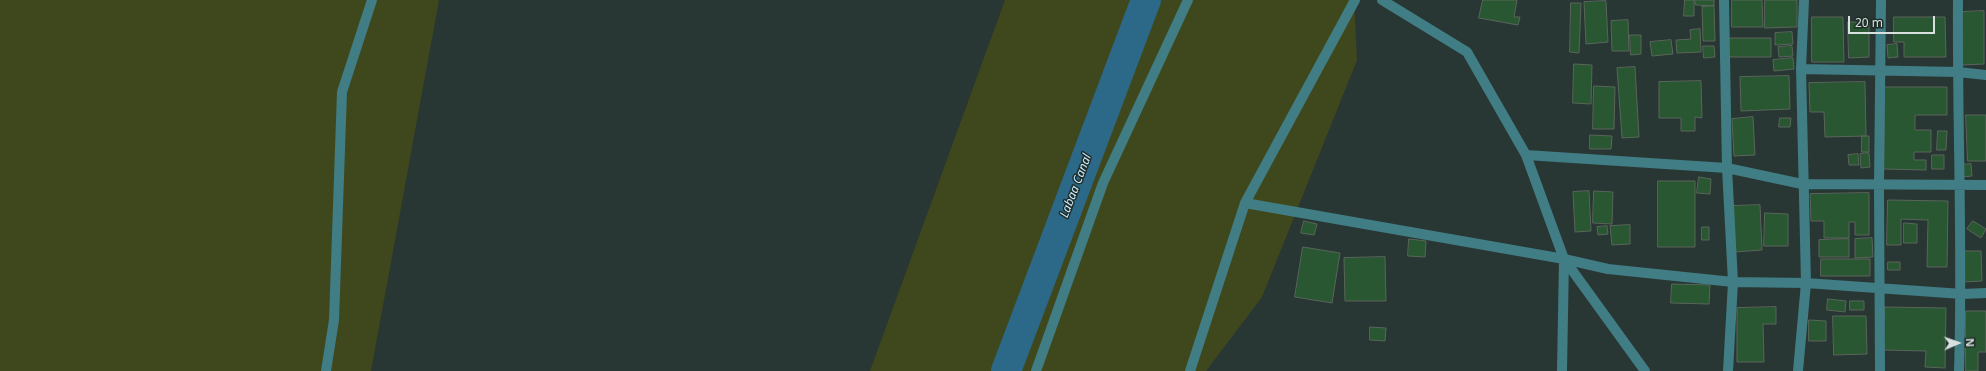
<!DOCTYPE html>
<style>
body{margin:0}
#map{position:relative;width:1986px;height:371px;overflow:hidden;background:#283733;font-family:"Noto Sans",sans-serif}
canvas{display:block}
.north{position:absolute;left:1938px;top:323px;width:40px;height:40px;-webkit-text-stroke:3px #1e2d29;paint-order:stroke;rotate:88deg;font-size:11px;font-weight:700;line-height:16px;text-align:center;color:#d8e1de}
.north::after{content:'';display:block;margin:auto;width:14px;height:18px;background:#d8e1de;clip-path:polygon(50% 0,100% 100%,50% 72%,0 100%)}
.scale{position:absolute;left:1848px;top:16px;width:87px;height:18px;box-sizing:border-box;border:2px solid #d8e1de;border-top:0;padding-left:5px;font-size:12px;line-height:14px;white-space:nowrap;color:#d8e1de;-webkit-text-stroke:3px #1e2d29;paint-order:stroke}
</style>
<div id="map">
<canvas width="1986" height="371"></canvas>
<div class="north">N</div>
<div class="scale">20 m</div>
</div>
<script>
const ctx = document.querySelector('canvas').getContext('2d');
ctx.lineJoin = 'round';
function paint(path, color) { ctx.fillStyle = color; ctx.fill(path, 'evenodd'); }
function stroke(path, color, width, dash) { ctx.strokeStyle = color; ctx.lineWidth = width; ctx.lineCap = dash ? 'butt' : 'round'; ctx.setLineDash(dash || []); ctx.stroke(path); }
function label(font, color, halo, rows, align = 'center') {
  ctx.font = font + ' "Noto Sans",sans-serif'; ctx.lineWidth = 3; ctx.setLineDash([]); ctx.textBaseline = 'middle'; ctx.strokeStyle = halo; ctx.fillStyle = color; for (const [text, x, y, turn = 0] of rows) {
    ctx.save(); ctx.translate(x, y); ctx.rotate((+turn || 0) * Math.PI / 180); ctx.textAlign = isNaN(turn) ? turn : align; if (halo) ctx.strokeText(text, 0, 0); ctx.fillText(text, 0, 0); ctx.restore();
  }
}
paint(new Path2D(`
 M0,0H439L371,371H0Z
 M1005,0H1354L1357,60L1262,297L1206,371H870Z`), '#3f481d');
stroke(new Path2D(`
 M1006,371L1146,0`), '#2c6989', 30);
const building = new Path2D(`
 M1483,0H1517L1514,17H1520L1518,25L1479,18Z
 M1685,0H1694V16H1684Z
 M1695,0H1714V6L1696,5Z
 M1732,0H1762L1763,27H1732Z
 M1765,0H1797V27L1765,28Z
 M1606,1L1608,42L1586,44L1584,2Z
 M1571,3H1581L1579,53L1570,52Z
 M1714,6L1715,41H1703L1702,7Z
 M1984,11V64L1962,65V12Z
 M1812,17H1843L1844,62H1812Z
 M1894,17H1945L1946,57H1904V42H1894Z
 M1628,20L1629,51H1612L1611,21Z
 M1848,22H1869V57L1849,58Z
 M1700,29L1701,52L1677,53L1676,40L1691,39L1690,30Z
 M1792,32L1793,44L1775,45V33Z
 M1630,35H1641V54L1631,55Z
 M1729,38H1771V57H1729Z
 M1671,40L1673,54L1652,56L1650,42Z
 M1897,44L1898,57L1888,58L1887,45Z
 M1703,46H1714L1715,57L1704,58Z
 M1792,46L1793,56L1779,57L1778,47Z
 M1793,58L1794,69L1774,71L1773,60Z
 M1574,64L1592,65L1591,104L1573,103Z
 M1635,67L1639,137L1622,138L1617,68Z
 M1789,76L1790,109L1741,111L1740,77Z
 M1701,81L1702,118L1695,117V131H1681V118H1659V82Z
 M1865,82L1866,136L1825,137L1824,112H1810L1809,83Z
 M1594,86L1615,87L1614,129H1593Z
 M1885,87H1947V115H1915V130H1931V152H1914V160H1926V170L1884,169Z
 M1966,115H1986V161H1968Z
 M1753,117L1755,155L1734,156L1732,119Z
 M1780,118H1791L1790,127H1779Z
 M1938,131H1947L1946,150H1937Z
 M1590,135L1612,136L1611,149H1590Z
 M1862,136H1869V152H1862Z
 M1869,153L1870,167L1861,168L1860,154Z
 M1858,154L1859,165H1849L1848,155Z
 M1932,155H1944V169H1932Z
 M1971,164L1972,176L1962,177L1961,165Z
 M1699,177L1711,179L1710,194L1697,193Z
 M1658,181H1695V247H1658Z
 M1589,191L1591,231L1575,232L1573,192Z
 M1594,191L1613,192L1612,224L1593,223Z
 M1869,193V235H1855V222H1849V238H1824V221H1811L1810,194Z
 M1888,200L1948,201L1947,267H1927L1928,220L1901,219V245H1887Z
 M1760,205L1762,250L1734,252L1732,206Z
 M1765,213L1788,214V246H1764Z
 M1304,221L1317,224L1314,235L1301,233Z
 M1973,221L1986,229L1981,238L1967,229Z
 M1904,223L1917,224V243H1904Z
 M1630,225V244L1612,245L1610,226Z
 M1607,226L1608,234L1598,235L1597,227Z
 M1702,227H1709V240H1702Z
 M1872,238L1873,257L1855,258V239Z
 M1409,239L1426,241L1425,257L1408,256Z
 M1849,239V257H1819V240Z
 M1303,247L1340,253L1332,303L1295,297Z
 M1963,251H1981L1982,281L1964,282Z
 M1385,257L1386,301H1345L1344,258Z
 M1821,259H1870V276H1821Z
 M1888,262H1900V270H1888Z
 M1672,284L1710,285L1709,304L1671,303Z
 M1828,299L1846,301L1845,312L1827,310Z
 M1850,301H1864V310H1850Z
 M1776,307V324H1763L1764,362H1737V308Z
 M1885,307L1946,308L1945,368L1925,367L1926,351L1884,350Z
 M1966,311H1986V352H1978V371H1966Z
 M1833,316H1866L1867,354L1834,355Z
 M1809,320L1826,321V341H1809Z
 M1370,327L1386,328L1385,341L1370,340Z`);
paint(building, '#285732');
stroke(building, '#5a655b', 1);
stroke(new Path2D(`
 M1382,0L1467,52L1526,155L1564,259L1645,371
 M1724,0L1727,168L1733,282L1728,371
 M1958,0C1957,124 1963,247 1959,371
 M1801,69L1958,72L1986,75
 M1526,155L1727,168L1802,184L1986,185
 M1245,203L1564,259L1608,269L1733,282L1806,283L1962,294L1986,293
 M326,371L334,320L342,92L372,0
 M1036,371L1103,183L1188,0
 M1190,371L1245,203L1355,0
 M1562,371L1564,259
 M1798,371L1806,283L1801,69L1804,0
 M1880,371L1879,185L1881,0`), '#417d85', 10);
label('italic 12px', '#c8e9fd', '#1e2d29', [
 ["Labaa Canal",1076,186,-69]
]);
</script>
